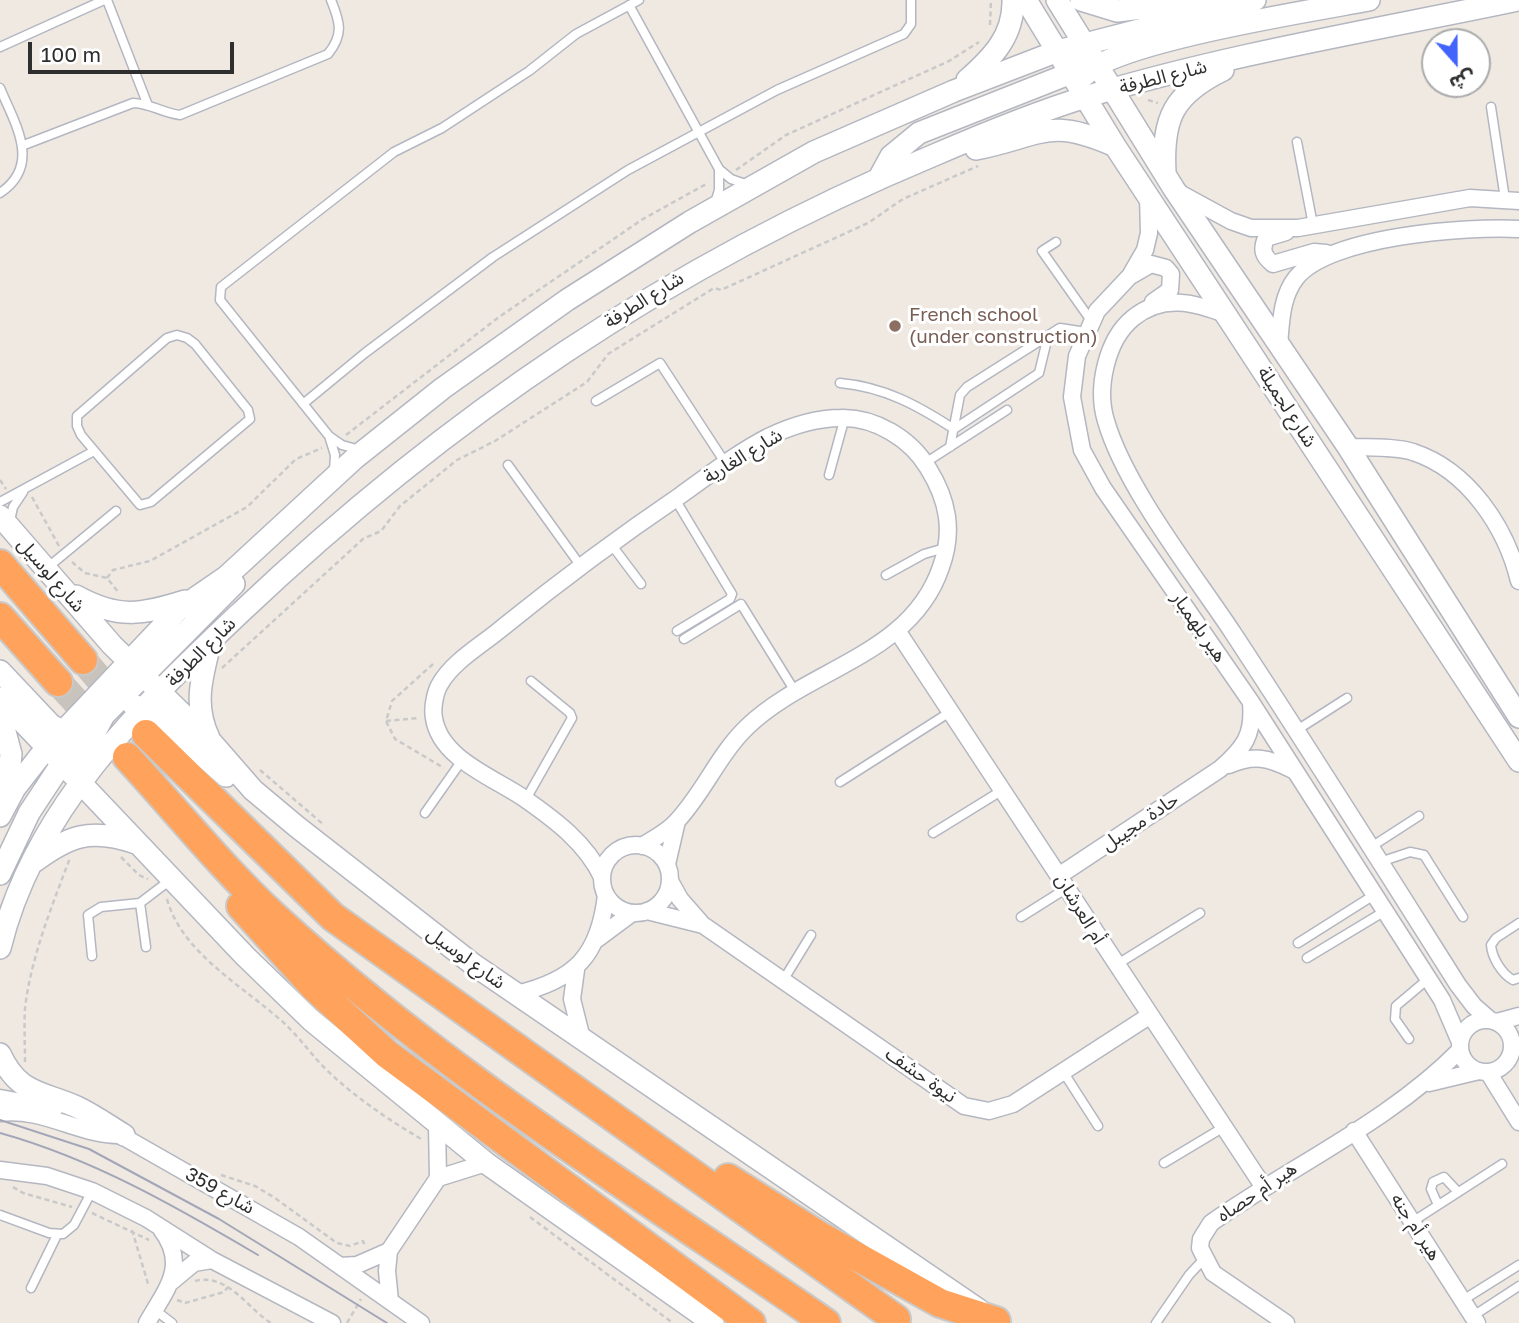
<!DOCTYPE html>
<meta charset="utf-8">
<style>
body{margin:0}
#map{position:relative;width:1519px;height:1323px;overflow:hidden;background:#efe9e1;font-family:"Golos Text","Noto Sans Arabic",sans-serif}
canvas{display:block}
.north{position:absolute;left:1421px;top:28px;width:70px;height:70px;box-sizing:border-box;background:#fff;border:2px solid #ababab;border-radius:50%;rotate:159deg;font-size:19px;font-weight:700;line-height:28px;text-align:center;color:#2e2e2e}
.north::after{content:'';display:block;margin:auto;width:24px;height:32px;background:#4264fb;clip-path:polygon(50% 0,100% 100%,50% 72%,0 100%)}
.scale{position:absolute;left:28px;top:42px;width:206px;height:32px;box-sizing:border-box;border:4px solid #2e2e2e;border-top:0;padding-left:9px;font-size:21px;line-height:24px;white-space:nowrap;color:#2e2e2e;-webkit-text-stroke:5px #fff;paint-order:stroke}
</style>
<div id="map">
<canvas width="1519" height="1323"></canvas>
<div class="north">ش</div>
<div class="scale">100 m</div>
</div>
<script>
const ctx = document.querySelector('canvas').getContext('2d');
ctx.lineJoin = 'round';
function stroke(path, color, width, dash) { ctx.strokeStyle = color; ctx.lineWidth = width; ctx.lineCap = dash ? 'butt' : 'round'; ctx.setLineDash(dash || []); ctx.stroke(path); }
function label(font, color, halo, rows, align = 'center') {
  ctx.font = font + ' "Golos Text","Noto Sans Arabic",sans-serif'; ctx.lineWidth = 6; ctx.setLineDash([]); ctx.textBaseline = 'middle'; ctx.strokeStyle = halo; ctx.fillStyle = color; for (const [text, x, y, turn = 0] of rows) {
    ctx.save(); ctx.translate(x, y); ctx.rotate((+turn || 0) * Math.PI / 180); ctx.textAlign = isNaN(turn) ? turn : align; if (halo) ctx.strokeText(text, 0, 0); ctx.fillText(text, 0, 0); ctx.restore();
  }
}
stroke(new Path2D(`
 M83,660L124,708
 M58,682L101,729`), '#c8c4bd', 28, [28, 14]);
const lane = new Path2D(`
 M107,0L147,103
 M629,5L719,169L731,179L748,185
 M0,47L104,0
 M0,88C15,124 42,165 0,193
 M1491,107L1505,199
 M1297,142L1313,225
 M24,145L133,103C150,103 162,113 180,115L328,54C344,34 340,22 331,0
 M715,203L719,190V169
 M1056,242L1042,251L1092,322
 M177,335L187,338L195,344L248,410L250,419L151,502L140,505L81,435L77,426V416L167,338Z
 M840,383C884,387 917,405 954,429L1039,373L1048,336
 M596,401L660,363L726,464
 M303,404L365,353L493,257L628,170L777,90L904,34L911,24V0
 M330,439L335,455L334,470
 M950,447L960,395L967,387L1060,328L1086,332
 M360,450L342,445L329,436L220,300L221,287L394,152L442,128L529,71L576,34L639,0
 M925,463L1007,410
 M508,465L580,565
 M829,475L845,417
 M675,499L732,594L730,599L677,631
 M0,502L94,451
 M10,521L13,507L23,492
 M611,544L641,584
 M47,568L116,511
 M886,575L924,554L945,548
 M684,639L741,604L796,693
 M1297,730L1347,698
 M840,782L950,712
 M526,799L572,718L570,713L531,681
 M425,813L463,759
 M933,833L1001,791
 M1371,847L1419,816
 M1380,862L1410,852L1424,855L1463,917
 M140,903L169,881
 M1021,917L1067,888
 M1519,923L1496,938L1491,945C1492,958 1502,974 1513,980L1519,978
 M1298,943L1374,895
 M92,956L88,915L101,907L140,903L146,947
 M1307,958L1385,911
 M1116,965L1200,913
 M784,979L811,935
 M1409,1039L1395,1019L1396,1006L1428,979
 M1064,1073L1098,1126
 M1164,1163L1224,1127
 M1438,1205L1431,1189L1433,1182L1444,1177L1458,1192
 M0,1215L49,1233L63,1234L74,1225L92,1191
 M1412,1222L1502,1164
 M31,1288L57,1235
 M1463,1300L1519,1265
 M155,1310L172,1323
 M1473,1316L1519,1286
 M1156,1323L1189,1275L1203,1260`);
const street = new Path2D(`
 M1176,191L1231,221L1251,228H1298L1470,198L1519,201
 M1148,196L1149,233L1145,250L1130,276L1097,311L1077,356L1072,397L1082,450L1103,488L1251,702L1442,1000L1460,1042
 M1286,232L1266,238C1261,250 1263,256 1273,264L1314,252L1326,253
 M1132,275L1151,264L1166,268L1171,274L1170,290L1153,302
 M1227,315C1194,302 1163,294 1133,318C1106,340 1096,389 1106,421C1125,487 1194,574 1233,633C1310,750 1384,868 1458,985L1474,1006L1490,1020
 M1279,345C1281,323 1281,297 1296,278C1329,236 1467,226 1519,229
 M1348,447C1368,448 1393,446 1413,452C1468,470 1506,527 1519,581
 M898,632L1263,1186
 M1229,765C1254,754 1269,758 1293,770
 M602 879a34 34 0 1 1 68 0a34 34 0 1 1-68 0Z
 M667,864L677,821
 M1060,875L1220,769C1244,748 1254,735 1251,703
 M602,877C586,843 555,820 525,799C495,778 440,759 434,718C432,709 435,692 440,684C453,661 482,645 502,628C560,581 619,537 681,495C709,475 737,453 768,437C791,426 815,418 841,418C875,417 911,439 928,468C948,500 954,531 941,567C911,656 808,668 747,727C718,755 703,794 676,822C667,832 653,839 642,846
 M670,881L680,899L701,923
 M647,911L703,925L964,1106L989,1111L1013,1104L1149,1016
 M597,939L632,913
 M576,970L572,999L582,1039
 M516,994C575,980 599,956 606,895
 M1460 1046a26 26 0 1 1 52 0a26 26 0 1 1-52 0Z
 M1497,1022L1519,1016
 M1488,1072L1519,1122
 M1429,1083L1479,1071
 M0,1098L55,1108
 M0,1113C44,1107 81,1137 124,1135
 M1354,1131L1477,1323
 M115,1132L299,1237L421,1323
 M0,1170L47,1176L92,1191L146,1218L212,1260L332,1323
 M438,1178L486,1163
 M340,1266L357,1265L389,1251
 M171,1282L194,1263L212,1260
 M390,1301L387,1271L389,1251L438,1178L437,1125
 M147,1323C166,1289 189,1266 161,1229
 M1286,1323L1213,1273L1200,1248L1201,1239L1211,1223C1293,1165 1389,1122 1460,1050`);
const secondary = new Path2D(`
 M1026,0L1115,146L1519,761
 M1057,0L1174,189L1348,447L1519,717
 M1081,0L1117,11L1207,0
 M1085,75C1115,41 1316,10 1369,0
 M967,80C992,58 1014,36 1013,0
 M976,149C1042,136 1047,116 1115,146
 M1165,172C1162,117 1174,94 1223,70
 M879,178L891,156L919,133L1071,73L1078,65
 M0,516L112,645L212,743L253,790L296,826L474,965L979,1310
 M76,596C118,619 141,615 185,601
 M0,671L51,725L73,737
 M0,698L245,956L311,1020L486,1163L713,1323
 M133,705L154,713L226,776
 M0,713L11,754L7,796
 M209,738C193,705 202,677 210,644
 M81,780L87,747L104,715L234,584
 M0,816L15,788L40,756L178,610L226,577L355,458L443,388L567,300L690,222L814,152L954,91L1058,51L1255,0
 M31,864C68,836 90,827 136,843
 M0,874L29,813L89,722
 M0,948C34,808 140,708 241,612C447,417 670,265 932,156C983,134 1036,112 1089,96C1229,54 1375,30 1518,0
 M0,1054C19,1095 41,1091 77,1107C94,1115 109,1126 124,1135`);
const highway = new Path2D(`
 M0,564L83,660
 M0,617L58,682
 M146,734L333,917L896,1319
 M127,757C175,809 222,868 274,916C442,1071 638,1193 826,1323
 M241,906L315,988L387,1054L751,1323
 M728,1178L820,1236L940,1303L996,1321`);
stroke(lane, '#b4b7c1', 11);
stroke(street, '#b4b7c1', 19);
stroke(secondary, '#b4b7c1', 24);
stroke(highway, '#c9c9c9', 32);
stroke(new Path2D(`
 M990,25L991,0
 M1148,100L1158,103
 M736,170L786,135L949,61L979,42
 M346,435L499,317L643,219L708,183
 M0,480L6,489
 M32,497L59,546
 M72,562L85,573L107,578L119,593
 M107,578L113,570L150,561L247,507L296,459L322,448
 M433,664L392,701L386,721L395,739L444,768
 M222,668L363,539L381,531L400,506L457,460L495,441L587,382L608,354L714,288L721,290L868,223L903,199L978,166
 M386,721L418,718
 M260,770L324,825
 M121,857L139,875L148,879
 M167,899C182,954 245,987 285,1024C302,1040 315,1060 332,1075C359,1100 392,1122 423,1140
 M25,1062C25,1044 24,1026 25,1008C31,957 52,906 70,858
 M221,1175L255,1186L275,1198L337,1243L350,1246L363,1241L365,1246
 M13,1187L23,1193L72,1207
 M92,1213L149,1240
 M530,1217L673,1323
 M132,1230L149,1287
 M195,1281C228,1273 247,1308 271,1323
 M177,1300L185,1303L224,1292L228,1287
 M347,1323L361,1299`), '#c9c9c9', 2.5, [5, 3.5]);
stroke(lane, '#fff', 8);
stroke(street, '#fff', 16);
stroke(secondary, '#fff', 21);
stroke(highway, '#ffa35c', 28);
stroke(new Path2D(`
 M0,1120L89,1149L219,1219L387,1323
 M0,1133C93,1159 175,1206 258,1255`), '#a3a6b8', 2);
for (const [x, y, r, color] of [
 [895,326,7,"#8d6e63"]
]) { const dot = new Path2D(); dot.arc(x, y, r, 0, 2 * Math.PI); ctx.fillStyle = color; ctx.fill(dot); stroke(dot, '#fff', 2.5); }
label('19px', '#2e2e2e', '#fff', [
 ["شارع الطرفة",1163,77,-14],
 ["شارع الطرفة",644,300,-32],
 ["شارع لجميلة",1287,407,57],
 ["شارع الغارية",743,456,-31],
 ["شارع لوسيل",51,575,49],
 ["هير بلهمبار",1199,627,55],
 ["شارع الطرفة",201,652,-45],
 ["حادة مجيبل",1140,822,-34],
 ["أم العرشان",1080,909,59],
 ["شارع لوسيل",466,958,36],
 ["نيوة حشف",921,1075,35],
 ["شارع 359",220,1191,29],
 ["هير أم حصاه",1257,1192,-34],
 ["هير أم جنه",1416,1227,57]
]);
label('19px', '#785e54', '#fff', [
 ["French school",909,315],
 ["(under construction)",909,337]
], 'left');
</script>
